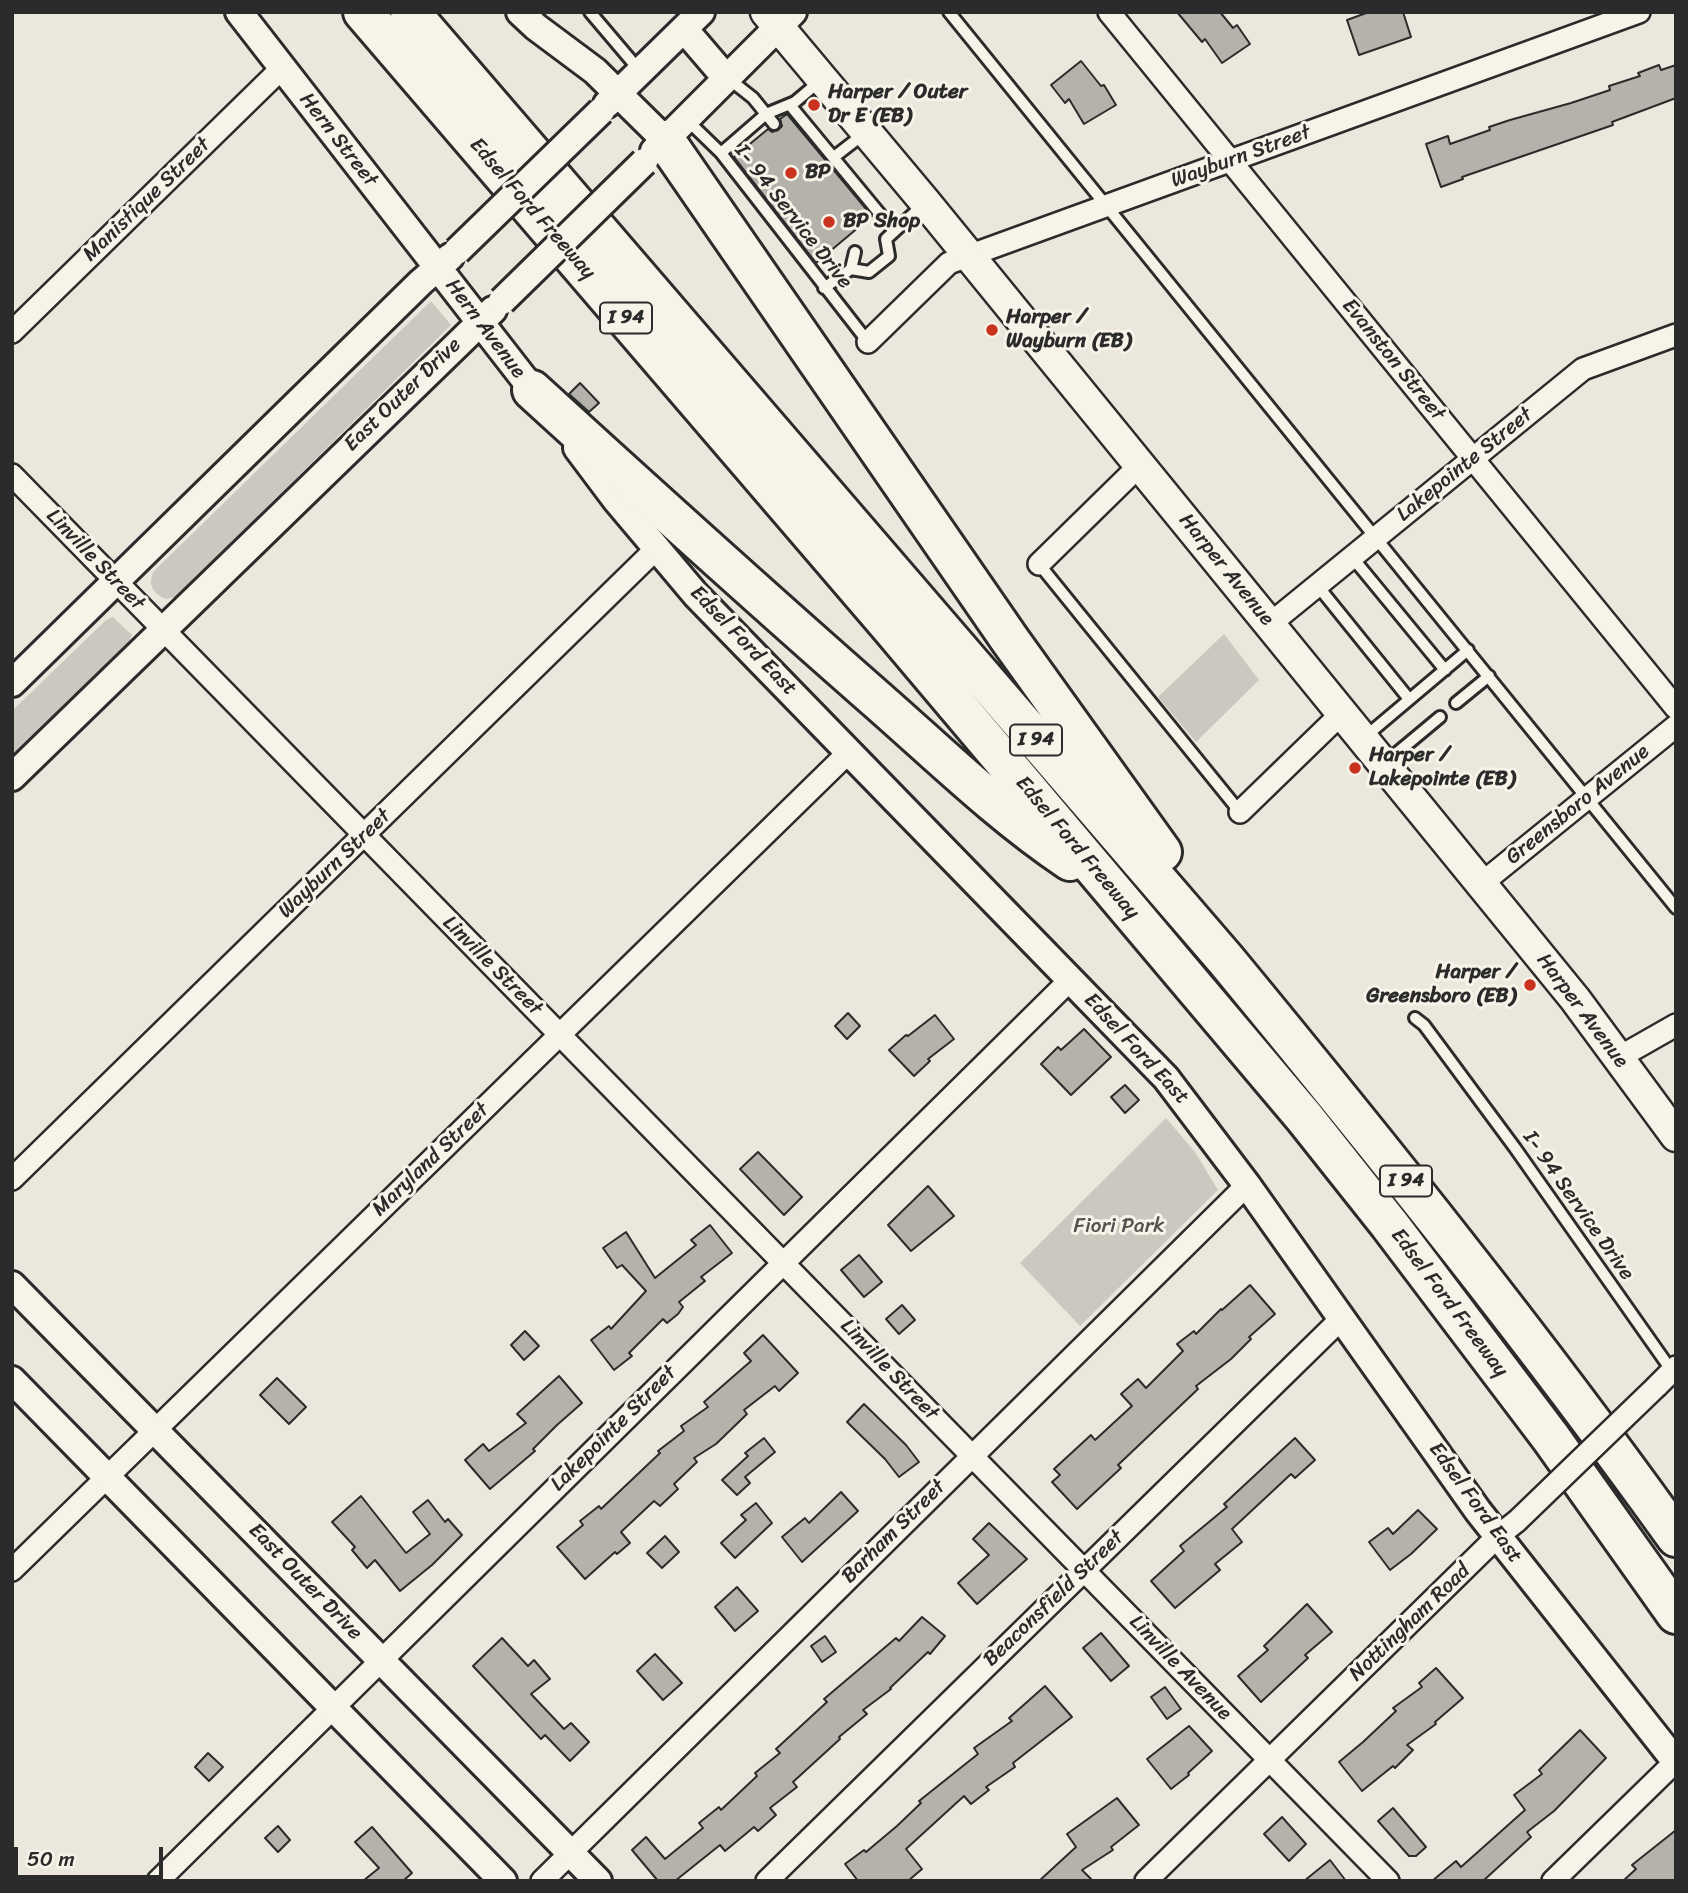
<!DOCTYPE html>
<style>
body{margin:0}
#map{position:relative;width:1688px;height:1893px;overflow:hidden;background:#ebe7dd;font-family:Sriracha,sans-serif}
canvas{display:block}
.frame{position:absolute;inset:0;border:14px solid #2b2b2b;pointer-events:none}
.scale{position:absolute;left:14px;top:1847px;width:149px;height:32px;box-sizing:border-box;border:4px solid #2b2b2b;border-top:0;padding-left:9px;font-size:21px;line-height:24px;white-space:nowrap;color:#2b2b2b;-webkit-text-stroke:5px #f7f3e8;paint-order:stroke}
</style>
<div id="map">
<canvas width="1688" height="1893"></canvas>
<div class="frame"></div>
<div class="scale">50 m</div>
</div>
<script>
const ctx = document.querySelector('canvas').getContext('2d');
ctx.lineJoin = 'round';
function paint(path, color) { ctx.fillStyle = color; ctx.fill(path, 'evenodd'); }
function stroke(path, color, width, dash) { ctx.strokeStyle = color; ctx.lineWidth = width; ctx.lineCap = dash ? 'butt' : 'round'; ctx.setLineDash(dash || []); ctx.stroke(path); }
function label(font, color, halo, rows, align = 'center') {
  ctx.font = font + ' Sriracha,sans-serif'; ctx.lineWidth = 6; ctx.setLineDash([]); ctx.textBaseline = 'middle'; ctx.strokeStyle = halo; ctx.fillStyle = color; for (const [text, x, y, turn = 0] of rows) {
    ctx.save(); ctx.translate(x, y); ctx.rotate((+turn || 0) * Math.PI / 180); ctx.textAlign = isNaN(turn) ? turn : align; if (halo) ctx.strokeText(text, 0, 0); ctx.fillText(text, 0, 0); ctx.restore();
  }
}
paint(new Path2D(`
 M431,301L451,325L177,596L167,599C153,595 147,584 154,571Z
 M113,617L132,635L127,645L12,758V711L106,620Z
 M1224,634L1259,680L1196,742L1158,697Z
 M1166,1118L1195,1152L1218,1190L1080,1326L1020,1263Z`), '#cbc8bf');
const building = new Path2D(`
 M1177,12H1220L1233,28L1237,25L1250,44L1222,63L1205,39L1202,42Z
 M1369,12H1403L1411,37L1359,55L1347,20Z
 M1081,61L1101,86L1104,85L1116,105L1084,124L1069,99L1065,103L1051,85Z
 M1659,65L1661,70L1676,65V98L1612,122L1613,125L1462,177L1463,179L1441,187L1426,144L1448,136L1450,144L1490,130L1489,127L1510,120L1571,103L1610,90L1609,86L1640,76L1638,73Z
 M787,114L872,216L816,263L734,157L768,129L772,132L778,130L782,126L780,119Z
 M580,383L599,403L589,412L569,394Z
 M848,1013L860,1026L847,1039L835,1026Z
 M935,1015L954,1039L928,1059L930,1061L914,1076L889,1050L906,1035L908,1036Z
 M1084,1029L1111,1057L1071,1095L1041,1064L1058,1047L1061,1050Z
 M1125,1085L1139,1100L1125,1113L1111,1097Z
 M758,1152L802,1197L784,1215L740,1169Z
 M928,1186L954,1216L911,1251L888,1225Z
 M710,1225L732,1253L701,1277L705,1281L679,1302L683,1307L678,1314L667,1323L663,1319L629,1353L632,1356L614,1370L591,1340L609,1326L611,1329L646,1291L622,1265L617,1268L603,1248L626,1232L655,1278L696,1245L691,1240Z
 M859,1255L882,1282L864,1297L841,1270Z
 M1250,1285L1275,1314L1249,1337L1251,1339L1231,1359L1196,1386L1198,1389L1118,1465L1121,1468L1077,1509L1052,1482L1060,1475L1054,1469L1091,1435L1095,1440L1132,1406L1121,1394L1138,1379L1146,1388L1183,1351L1177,1344L1194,1331L1196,1334L1221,1309L1222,1310Z
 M902,1305L915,1320L899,1334L886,1319Z
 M525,1331L539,1346L524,1360L511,1345Z
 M763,1335L798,1373L779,1391L775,1386L744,1410L747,1414L716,1444L694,1458L697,1462L674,1484L678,1489L660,1506L654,1501L621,1532L630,1543L617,1554L615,1552L585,1579L557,1547L583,1525L580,1521L599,1506L601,1509L660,1453L658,1451L684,1431L681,1426L708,1407L704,1402L751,1361L744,1353Z
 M559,1376L582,1403L557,1425L533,1449L535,1451L490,1489L465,1460L483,1444L489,1451L526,1423L517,1414Z
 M277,1378L306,1407L289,1424L260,1395Z
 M864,1404L906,1445L919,1462L899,1477L885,1459L847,1422Z
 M764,1438L775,1452L745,1477L750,1483L737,1495L722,1480L748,1456L745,1453Z
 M1295,1438L1315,1460L1295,1478L1291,1474L1232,1529L1242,1542L1215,1564L1220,1570L1175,1608L1151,1581L1184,1551L1180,1546L1227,1507L1224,1504Z
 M841,1492L858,1511L802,1562L782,1537L805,1518L809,1523Z
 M361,1496L406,1553L430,1534L413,1512L428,1500L445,1522L448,1519L462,1535L432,1565L400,1591L375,1560L367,1568L352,1550L355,1547L332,1522Z
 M756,1503L772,1523L735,1558L721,1543L746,1520L741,1515Z
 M1418,1510L1437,1529L1411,1554L1390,1570L1369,1542L1388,1528L1393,1534Z
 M989,1523L1027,1559L977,1604L958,1583L989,1555L973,1539Z
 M665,1536L679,1552L662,1568L647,1553Z
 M737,1587L758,1611L735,1631L715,1607Z
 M1307,1604L1332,1632L1305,1655L1308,1658L1261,1702L1238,1676L1268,1650L1264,1646Z
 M922,1617L945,1636L930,1654L928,1652L890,1688L891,1689L863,1710L867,1714L839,1737L840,1739L793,1782L797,1787L770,1808L776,1815L758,1831L754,1827L725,1851L720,1845L675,1881H658L632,1850L646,1837L665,1859L703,1828L699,1823L719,1807L721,1810L757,1776L755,1773L780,1753L776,1749L827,1702L824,1699L896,1638L899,1641Z
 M1101,1633L1129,1666L1111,1681L1083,1648Z
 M825,1636L836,1652L822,1662L811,1646Z
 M502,1638L528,1666L534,1660L550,1679L531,1694L564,1729L571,1723L589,1742L570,1761L545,1735L541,1739L473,1666Z
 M655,1654L682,1683L663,1700L637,1671Z
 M1436,1668L1463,1698L1435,1722L1436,1724L1407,1745L1413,1750L1395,1768L1393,1766L1362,1791L1339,1762L1363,1742L1396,1711L1393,1708L1422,1687L1419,1683Z
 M1045,1686L1072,1717L1013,1763L1015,1767L986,1787L989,1790L971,1804L964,1796L906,1849L922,1869L908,1881H858L845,1864L864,1850L866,1852L897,1826L921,1803L919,1801L978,1754L974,1748L1012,1721L1009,1718Z
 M1165,1687L1181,1709L1167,1719L1151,1697Z
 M1189,1726L1212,1751L1188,1773L1189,1775L1171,1789L1147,1759Z
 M1580,1730L1606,1758L1554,1811L1527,1832L1531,1837L1483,1881H1432L1456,1861L1461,1867L1525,1810L1514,1795L1542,1774L1539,1770Z
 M208,1753L223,1767L209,1781L195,1767Z
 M1117,1798L1139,1825L1111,1847L1113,1850L1082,1870L1093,1881H1039L1076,1847L1067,1834Z
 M1393,1808L1426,1847L1416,1856H1409L1378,1821Z
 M1282,1817L1306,1844L1289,1861L1264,1834Z
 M278,1826L290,1840L278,1852L265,1838Z
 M372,1827L412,1873L403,1881H363L379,1868L355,1842Z
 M1676,1830V1881H1623L1636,1869L1632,1865Z
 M1330,1860L1346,1881H1304Z`);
paint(building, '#b5b2ab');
stroke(building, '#2b2b2b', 2);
const service = new Path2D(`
 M590,12L640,71
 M949,12L1676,908
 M729,79L753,98L774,124
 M790,105L894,231
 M687,120L721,153L868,342
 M721,153L766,114L795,102L820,81
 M834,157L865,133
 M855,252L851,269L869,272L889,256L886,239L923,205
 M824,288L851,269
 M1352,557L1445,670
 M1039,564L1240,812
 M1317,585L1409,699
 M1456,703L1489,676
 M1366,736L1468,650
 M1386,762L1440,717
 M1415,1018L1424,1025L1515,1148L1674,1374`);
const minor = new Path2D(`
 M1109,12L1676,708
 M12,332L282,68
 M868,342L949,263L1639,12
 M12,475L1388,1881
 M1039,564L1140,465
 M1270,624L1583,369L1676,335
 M1240,812L1342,713
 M1481,884L1676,726
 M1618,1058L1676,1025
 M12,1179L657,548
 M1657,1386L1676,1367
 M12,1570L850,751
 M158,1881L1071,979
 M542,1881L1247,1185
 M767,1881L1342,1318
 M1146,1881L1498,1536L1517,1521
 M1553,1881L1675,1762`);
const tertiary = new Path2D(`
 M239,12L543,403
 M520,12L536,27L595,71L665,140
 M684,29L726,78
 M607,104L701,12
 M654,151L793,12
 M577,448L616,500L696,595L1166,1078L1247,1185L1478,1511L1676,1762
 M12,683L421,282L450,257
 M12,777L493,310
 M12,1285L598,1881
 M12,1380L503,1881`);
const secondary = new Path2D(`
 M766,12L926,203L1575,999L1676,1136`);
const motorway = new Path2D(`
 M363,12L888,624L1304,1117L1389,1224L1551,1438L1676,1614
 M410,12L1226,960C1381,1148 1534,1339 1676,1537
 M665,140L1010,640L1162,852
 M532,390C646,494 760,597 875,698C939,754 1000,814 1070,861`);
stroke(service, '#2b2b2b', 16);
stroke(minor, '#2b2b2b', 26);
stroke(tertiary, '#2b2b2b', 32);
stroke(secondary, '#2b2b2b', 35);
stroke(motorway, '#2b2b2b', 44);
stroke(service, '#f7f3e8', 10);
stroke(minor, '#f7f3e8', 21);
stroke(tertiary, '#f7f3e8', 26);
stroke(secondary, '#f7f3e8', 30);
stroke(motorway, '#f7f3e8', 38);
const minorBridge = new Path2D(`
 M1517,1521L1657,1386`);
const tertiaryBridge = new Path2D(`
 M457,251L601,111
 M502,301L644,162`);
stroke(minorBridge, '#2b2b2b', 26, []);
stroke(tertiaryBridge, '#2b2b2b', 32, []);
stroke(minorBridge, '#f7f3e8', 21);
stroke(tertiaryBridge, '#f7f3e8', 26);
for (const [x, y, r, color] of [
 [814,105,7,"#c8321e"],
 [791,173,7,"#c8321e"],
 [829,222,7,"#c8321e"],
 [992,330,7,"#c8321e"],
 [1355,768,7,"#c8321e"],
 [1530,985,7,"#c8321e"]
]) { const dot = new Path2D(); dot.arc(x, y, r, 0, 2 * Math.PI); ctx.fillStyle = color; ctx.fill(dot); stroke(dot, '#f7f3e8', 2.5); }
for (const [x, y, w] of [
 [626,318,52],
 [1036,740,52],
 [1406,1181,52]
]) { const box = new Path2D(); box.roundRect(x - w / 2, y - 15.5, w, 31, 5); ctx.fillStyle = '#f7f3e8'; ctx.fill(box); stroke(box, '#2b2b2b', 2); }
label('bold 19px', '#2b2b2b', null, [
 ["I 94",626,318],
 ["I 94",1036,740],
 ["I 94",1406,1181]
]);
label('bold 21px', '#2b2b2b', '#f7f3e8', [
 ["Harper / Outer",828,93],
 ["Dr E (EB)",828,117],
 ["BP",805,173],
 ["BP Shop",843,222],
 ["Harper /",1006,318],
 ["Wayburn (EB)",1006,342],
 ["Harper /",1369,756],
 ["Lakepointe (EB)",1369,780],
 ["Harper /",1516,973,"right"],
 ["Greensboro (EB)",1516,997,"right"]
], 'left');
label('21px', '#2b2b2b', '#f7f3e8', [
 ["Hern Street",338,140,52],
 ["Wayburn Street",1241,157,-20],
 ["Manistique Street",147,200,-44],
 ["Edsel Ford Freeway",532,209,49],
 ["I- 94 Service Drive",793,217,52],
 ["Hern Avenue",485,329,53],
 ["Evanston Street",1393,360,51],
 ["East Outer Drive",403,395,-44],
 ["Lakepointe Street",1465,465,-39],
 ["Linville Street",95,560,46],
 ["Harper Avenue",1226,570,51],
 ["Edsel Ford East",743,641,46],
 ["Greensboro Avenue",1578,805,-39],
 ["Edsel Ford Freeway",1077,848,50],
 ["Wayburn Street",335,864,-44],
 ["Linville Street",492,966,45],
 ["Harper Avenue",1582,1011,53],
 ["Edsel Ford East",1136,1049,47],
 ["Maryland Street",431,1160,-44],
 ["I- 94 Service Drive",1578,1206,55],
 ["Edsel Ford Freeway",1449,1303,53],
 ["Linville Street",889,1370,46],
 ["Lakepointe Street",614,1429,-45],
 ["Edsel Ford East",1475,1503,54],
 ["Barham Street",894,1532,-45],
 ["East Outer Drive",305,1582,46],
 ["Beaconsfield Street",1054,1599,-44],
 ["Nottingham Road",1410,1623,-44],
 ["Linville Avenue",1180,1668,46]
]);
label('21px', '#535250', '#f7f3e8', [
 ["Fiori Park",1119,1227]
]);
</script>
